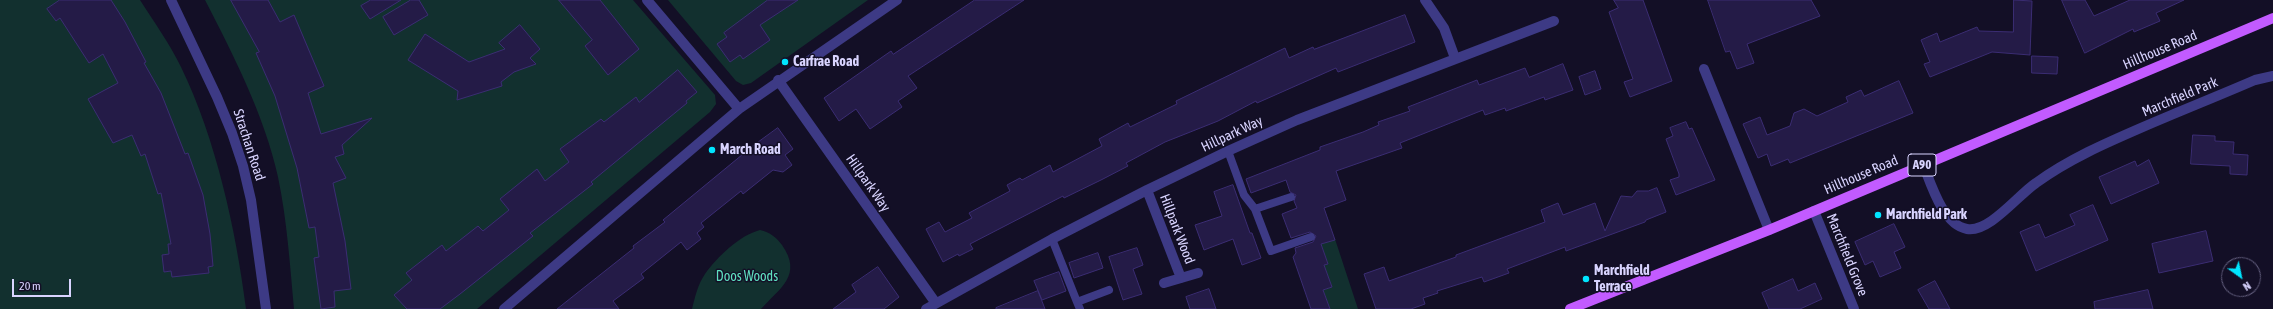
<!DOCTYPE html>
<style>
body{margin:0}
#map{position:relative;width:2273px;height:309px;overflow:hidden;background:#130f26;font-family:"Asap Condensed",sans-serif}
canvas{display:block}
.north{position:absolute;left:2221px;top:257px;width:40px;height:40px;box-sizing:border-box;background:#130f26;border:1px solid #625e7d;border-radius:50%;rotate:147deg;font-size:11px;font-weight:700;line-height:16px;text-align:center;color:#d9d4ff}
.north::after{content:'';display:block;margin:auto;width:14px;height:18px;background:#00e5ff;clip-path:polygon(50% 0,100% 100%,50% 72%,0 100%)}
.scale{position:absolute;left:12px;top:279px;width:59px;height:18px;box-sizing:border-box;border:2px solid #d9d4ff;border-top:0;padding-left:5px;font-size:12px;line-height:14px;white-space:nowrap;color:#d9d4ff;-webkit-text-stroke:3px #130f26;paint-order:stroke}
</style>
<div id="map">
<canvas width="2273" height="309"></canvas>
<div class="north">N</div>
<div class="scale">20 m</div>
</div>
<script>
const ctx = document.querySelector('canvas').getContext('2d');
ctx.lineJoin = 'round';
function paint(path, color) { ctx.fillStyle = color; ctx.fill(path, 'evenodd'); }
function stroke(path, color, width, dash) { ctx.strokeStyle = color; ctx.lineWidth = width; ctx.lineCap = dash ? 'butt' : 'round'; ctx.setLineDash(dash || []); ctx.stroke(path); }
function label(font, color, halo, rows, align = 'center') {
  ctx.font = font + ' "Asap Condensed",sans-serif'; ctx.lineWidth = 3; ctx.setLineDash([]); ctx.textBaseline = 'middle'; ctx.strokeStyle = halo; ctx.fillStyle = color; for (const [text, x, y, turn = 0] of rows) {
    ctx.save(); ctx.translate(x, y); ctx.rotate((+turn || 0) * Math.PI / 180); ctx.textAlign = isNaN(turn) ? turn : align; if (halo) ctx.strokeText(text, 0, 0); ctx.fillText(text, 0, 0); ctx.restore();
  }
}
paint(new Path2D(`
 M0,0H140C154,22 170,44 181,67C216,139 236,230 246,309H0Z
 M205,0H633L715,95L716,104L710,112L477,309H294C290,265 287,220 278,177C265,117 233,54 205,0Z
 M668,0H868L751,83L743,85L736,81Z
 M760,230C770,232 777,238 782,245C803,275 780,288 761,309H692C695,297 698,284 705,274C717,257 740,235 760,230Z
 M1335,239L1358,309H1330L1323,290L1332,287L1324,265L1328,264L1321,244Z`), '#12302f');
const building = new Path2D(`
 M60,0H111L125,22L146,62L144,63L161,93L185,154L188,153L203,195L210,234L213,266L208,267L209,273L172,277L171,271L164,272L162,255L169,254L168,244H171L161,193L158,194L145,154L141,156L132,135L113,143L88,99L118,83L103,54L89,63L60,18L56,21L47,9Z
 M231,0H268L280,22L294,15L324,86L308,93L321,134L372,118L342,145L344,154L335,157L346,178L333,183L345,241L351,289L334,291L335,307L321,309L314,258L319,257L315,227L309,228L297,168L275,96L256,53L259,52Z
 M371,0H401L370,19L361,6Z
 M411,0H419L428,15L394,35L383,17Z
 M559,0H600L639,49L608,75L585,46L592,40Z
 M768,0H798L760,25L770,40L743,59L740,55L730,62L717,44L727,37L724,33Z
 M975,0H1024L908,76L917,88L898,101L902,107L870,129L856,109L839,121L824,98L891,51L893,54Z
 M1614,0H1643L1672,81L1630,97L1624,82L1633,79L1609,12L1618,8Z
 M1708,0H1811L1820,16L1747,44L1754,63L1737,69L1730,51L1726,52Z
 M2014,0L2032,1L2030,55L1992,52L1930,77L1924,64L1930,62L1921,40L1937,33L1940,42L1977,27L1979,31L2013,32Z
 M2062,0H2085L2094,16L2130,0H2184L2156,13L2160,21L2134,32L2133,29L2085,53Z
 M1405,15L1415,42L1338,72L1336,68L1257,103L1256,101L1218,121L1165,142L1126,163L1128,166L1101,180L1064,198L1063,196L970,244L973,249L959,256L958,254L943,262L926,229L939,222L945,232L972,218L969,213L1010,191L1007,185L1020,178L1022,180L1050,165L1053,172L1102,146L1099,139L1128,123L1130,127L1177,104L1176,101L1285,48L1289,58L1313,47L1314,49Z
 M520,25L540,49L530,58L536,64L514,72L501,82L502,86L457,100L458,91L408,60L425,34L469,62L505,49L499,43Z
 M2032,56L2058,57L2057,74L2032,73Z
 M1563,64L1573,90L1545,100L1544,97L1506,111L1505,108L1485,115L1483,110L1400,143L1402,148L1336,171L1346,200L1324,208L1335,240L1321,244L1328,264L1324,265L1332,287L1323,290L1330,309H1311L1293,257L1296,253L1295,248L1313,242L1316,236L1310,232L1291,238L1282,214L1297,208L1294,201L1296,195L1290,192L1286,180L1251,193L1246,179L1320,150V147L1363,132L1379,125L1378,122L1410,111L1408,107L1477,80L1479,85L1525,68L1529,77Z
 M678,70L697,92L686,101L687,103L591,182L593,184L530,233L533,236L460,294L440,309H407L394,295L412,280L406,273L442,245L446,251L478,226L483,231L509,210L500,199L537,169L545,181L569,162L560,149L601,119L604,122L636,97L639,102Z
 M1595,71L1601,89L1585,95L1579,77Z
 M1899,81L1913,113L1790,163L1788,159L1771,166L1767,154L1758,158L1743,124L1760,117L1767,135L1790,126L1794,113L1804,109L1817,116L1848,102L1846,97L1861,90L1864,96Z
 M1686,122L1689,129L1692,128L1715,180L1676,195L1670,180L1679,177V174L1666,139L1673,136L1670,128Z
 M778,128L793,149L785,155L792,165L783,172L773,170L743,194L741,191L701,223L704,227L697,233L701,239L687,250L681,242L641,274L644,278L613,301L619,309H557L634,248L633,246L665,222L663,220L754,145Z
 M2193,135L2215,136V141L2234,142L2233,154L2248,155L2247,175L2230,174V166L2191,164Z
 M2149,160L2159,183L2111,204L2099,177L2135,161L2137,166Z
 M1233,185L1250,233H1252L1261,258L1242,265L1233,239L1204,250L1195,225L1222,216L1214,192Z
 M1657,188L1666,212L1646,220L1645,222L1566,251L1565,247L1507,269L1509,273L1484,282L1482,277L1437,291L1438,293L1423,298L1425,304L1411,309H1376L1364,274L1384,267L1389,281L1456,257V255L1545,222L1541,210L1558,203L1563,215L1595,203L1605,231L1621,196L1632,197L1637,191H1648Z
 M2093,205L2108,240L2036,271L2020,232L2039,224L2045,238L2075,225L2070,215Z
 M1894,224L1905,247L1894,252L1901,268L1880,277L1873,261L1865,265L1855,242Z
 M2206,231L2213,261L2159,273L2152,244Z
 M1137,248L1143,265L1133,269L1142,294L1123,300L1109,257Z
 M1098,253L1103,268L1074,278L1069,263Z
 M878,267L899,297L884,309H833L856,292L852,285Z
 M1059,272L1066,291L1042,300L1034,281Z
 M1793,279L1798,291L1815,283L1822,299L1800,309H1769L1762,293Z
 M1935,281L1950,309H1929L1918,290Z
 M1209,289L1216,309H1190L1186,297Z
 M2148,290L2153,309H2095L2094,302Z
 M1038,291L1045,309H996V308Z`);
paint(building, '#241b47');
stroke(building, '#3b2d73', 1);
stroke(new Path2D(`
 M1228,151L1244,195L1255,209L1271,251L1311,237
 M1255,209L1291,197
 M1052,239L1077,302L1109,290
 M1077,302L1080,309`), '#3d3a85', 8);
stroke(new Path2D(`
 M171,0L217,97L232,133L243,166L251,200L266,309
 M647,0L739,109
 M1425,0L1444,28L1455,58
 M1704,69L1769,230
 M778,80L935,302
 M1923,164C1931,184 1943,225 1967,229C1989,233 2018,195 2036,183C2069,159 2106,143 2143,127C2180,111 2218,96 2255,80L2273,76
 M1147,190L1181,278
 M1814,211L1854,309
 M1164,283L1198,273
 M504,309L739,109L897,0
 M926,309L1052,239L1147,190L1228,151L1297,120L1554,21`), '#3d3a85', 10);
stroke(new Path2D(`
 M1570,309L1769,230L2273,18`), '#c25bff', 10);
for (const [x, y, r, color] of [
 [785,62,4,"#00e5ff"],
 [712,150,4,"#00e5ff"],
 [1878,215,4,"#00e5ff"],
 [1586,279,4,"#00e5ff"]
]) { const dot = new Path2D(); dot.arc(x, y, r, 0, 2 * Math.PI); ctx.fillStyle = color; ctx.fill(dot); stroke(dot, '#130f26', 1.5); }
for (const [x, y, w] of [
 [1922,165,28]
]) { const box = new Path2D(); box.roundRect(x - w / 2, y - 11, w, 22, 3); ctx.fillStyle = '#130f26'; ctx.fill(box); stroke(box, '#d9d4ff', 1); }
label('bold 13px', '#d9d4ff', null, [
 ["A90",1922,165]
]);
label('14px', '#d9d4ff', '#130f26', [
 ["Hillhouse Road",2160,50,-23],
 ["Marchfield Park",2180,97,-23],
 ["Hillpark Way",1232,134,-25],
 ["Strachan Road",249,145,72],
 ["Hillhouse Road",1861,175,-23],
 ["Hillpark Way",868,183,55],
 ["Hillpark Wood",1177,229,69],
 ["Marchfield Grove",1847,255,68]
]);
label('bold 14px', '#d9d4ff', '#130f26', [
 ["Carfrae Road",793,62],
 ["March Road",720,150],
 ["Marchfield Park",1886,215],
 ["Marchfield",1594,271],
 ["Terrace",1594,287]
], 'left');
label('14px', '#5fe0c0', '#130f26', [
 ["Doos Woods",747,277]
]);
</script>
